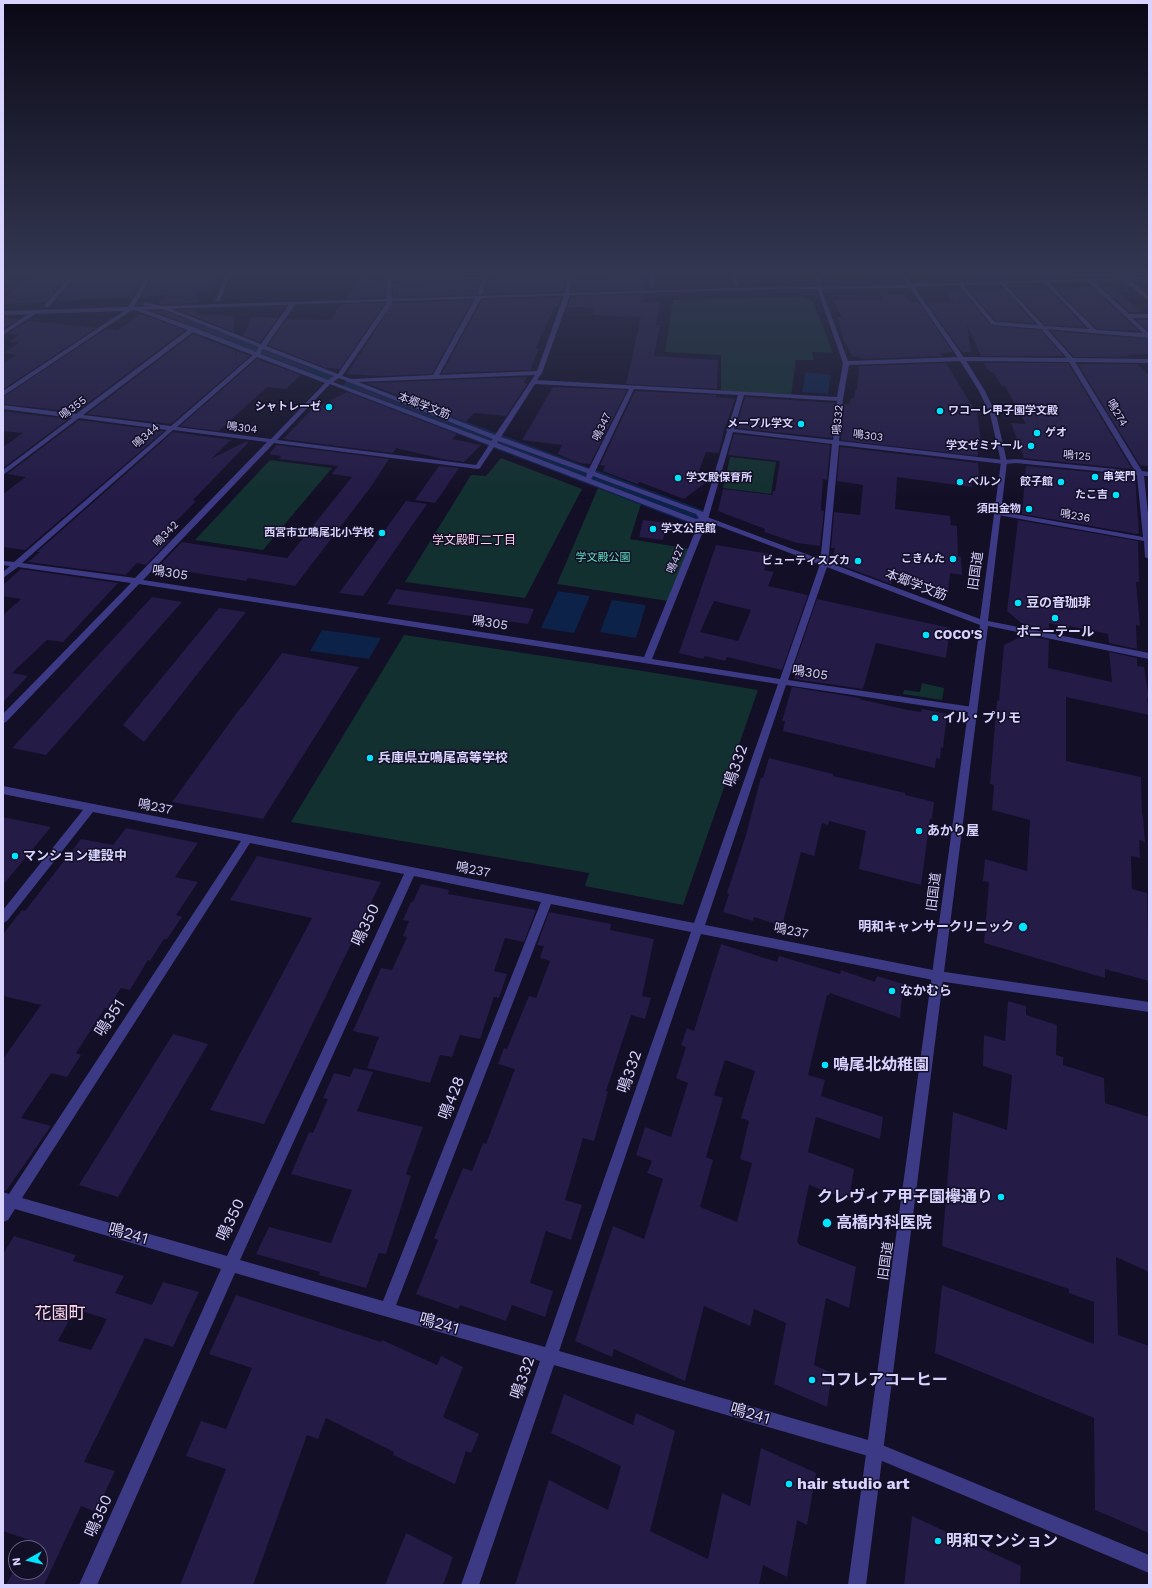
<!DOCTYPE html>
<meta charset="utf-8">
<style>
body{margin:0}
#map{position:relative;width:1152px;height:1588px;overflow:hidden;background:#130f26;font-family:"Work Sans",sans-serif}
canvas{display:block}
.frame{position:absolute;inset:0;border:4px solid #d9d4ff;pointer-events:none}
.north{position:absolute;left:8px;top:1540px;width:40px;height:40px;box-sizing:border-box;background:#130f26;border:1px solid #625e7d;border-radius:50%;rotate:262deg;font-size:11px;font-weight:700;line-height:16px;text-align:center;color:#d9d4ff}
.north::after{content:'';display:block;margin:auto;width:14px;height:18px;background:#00e5ff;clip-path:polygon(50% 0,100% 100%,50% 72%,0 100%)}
</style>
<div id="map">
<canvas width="1152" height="1588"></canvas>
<div class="frame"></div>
<div class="north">N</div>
</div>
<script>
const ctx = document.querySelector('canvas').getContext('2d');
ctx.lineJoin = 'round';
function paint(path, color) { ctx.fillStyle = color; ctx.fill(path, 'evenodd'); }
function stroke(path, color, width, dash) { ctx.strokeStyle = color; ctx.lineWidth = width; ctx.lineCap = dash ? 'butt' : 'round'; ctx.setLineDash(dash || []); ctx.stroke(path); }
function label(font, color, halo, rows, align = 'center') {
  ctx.font = font + ' "Work Sans","Noto Sans JP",sans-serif'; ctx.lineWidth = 3; ctx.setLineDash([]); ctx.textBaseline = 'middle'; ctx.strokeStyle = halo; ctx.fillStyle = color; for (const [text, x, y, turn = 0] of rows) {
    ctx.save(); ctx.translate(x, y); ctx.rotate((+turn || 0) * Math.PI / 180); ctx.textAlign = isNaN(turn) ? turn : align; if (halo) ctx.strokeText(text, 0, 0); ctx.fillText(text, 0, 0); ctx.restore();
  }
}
paint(new Path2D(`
 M803,297L813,301L833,353L812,352L814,360H796L791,396L721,391V355L665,352L673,300Z
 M730,457L776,462L771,494L723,488Z
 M501,458L582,489L525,598L405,582L471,475L486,476Z
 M270,460L332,468L263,550L195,540Z
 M598,488L641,504L630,539L690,549L668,601L557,584Z
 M404,635L643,671L758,690L683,905L585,886L589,873L291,822Z
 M922,683L944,688L942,700L903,694L904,690L920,692Z`), '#12302f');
paint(new Path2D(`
 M806,372L831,375L828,394L802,392Z
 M558,591L590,596L574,633L541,628Z
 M612,600L646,605L636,638L600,632Z
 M322,630L381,638L369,659L310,651Z`), '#0c2248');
paint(new Path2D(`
 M189,318L332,372L336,376L332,380L325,382L318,380L182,328L179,324L182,320Z
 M354,380L703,510L707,516L703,522L694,524L685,522L346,391L343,386L346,381Z`), '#0c2248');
paint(new Path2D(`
 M39,276H69L46,302L3,304V300L27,277Z
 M77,276H145L132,297L56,301Z
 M153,276H220L212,292H198L197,303L162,304L157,303L168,295L142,297Z
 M362,276H374L373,281H385V297L346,299Z
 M493,276H565L566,277L563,292L484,294L489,279H492Z
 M604,276H644V289L572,292L573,278H604Z
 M481,281L476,292L477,295L393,297V282Z
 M1074,287H1091L1139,331L1097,329L1057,289H1076Z
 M1102,287H1114L1141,312H1130Z
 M1015,289H1048L1085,327L1045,325L1013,290Z
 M1005,290L1034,323L996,321L970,291Z
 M944,292H963L992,326L1040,330L1064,356H981L967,324L971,352H962L926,302H954Z
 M643,294V302H660L656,325H660L654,356L718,360L717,389L626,384L641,317L592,315L594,308L567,307L571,297Z
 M880,294H904L910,302H918L953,352L940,353L942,356L860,359V357H853L844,341L837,317H842L833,300H883Z
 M562,297L558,306H555L536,348L539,349L530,370L442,373L482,300Z
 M473,300L432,374L380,376L347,374L393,303Z
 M385,303L340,369L326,368L268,345L287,319L330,320L341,304Z
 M197,309V315L234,316V332L178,310Z
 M163,310L235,339V342L152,311Z
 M141,314L185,330L76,412L3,404V397L106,329L118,330Z
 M251,317L278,318L260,342L244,336Z
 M3,318L18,320L3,329Z
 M1136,320H1149V331Z
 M28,321L96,328L3,389V363L16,355L3,353L19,343L9,342L18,335L7,334Z
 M1051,331L1149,339V354L1127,355L1130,357H1074Z
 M193,334L235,350V357L237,351L250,356L171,424L87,414Z
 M264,351L309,368L306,370L262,353Z
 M257,359L301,375L286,389L267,387L219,431L180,426Z
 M946,363L974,409L977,410L982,449L978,448V456L841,440L844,404L849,405L851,398H854L855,390H857L859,366Z
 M984,363H1068L1132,469L1024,458L1011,423L1026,424L1005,386H1002L993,372H990Z
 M1078,364H1137L1149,375V466L1140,465Z
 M527,377L524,383L527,384L506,416L474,413L466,422L366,383Z
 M358,387L461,428L355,389Z
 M553,387L627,390L590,464L579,463L558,454L562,445L522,440Z
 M635,391L717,395L716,397L735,399L724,430L719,453L706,452L696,479L705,483L684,499L640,482L637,484L603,471L605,466L600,465Z
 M347,392L457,434L452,439L481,445L464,462L443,459L396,448L393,453L283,439L311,410Z
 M745,397L835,403L832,438L736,428Z
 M3,411L68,419L3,468V447L23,433L3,431Z
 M79,420L164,431L25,550L3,547V494L26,477L7,474Z
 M173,432L231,440L211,459L247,441L248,443L193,500L196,501L160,538L170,540L146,565L137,563L126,575L28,562L40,552H37Z
 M734,434L830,445L827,480L823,479L821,510L824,511L820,546L797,543L764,532L765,529L718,511L723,489L772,495L773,491H775L780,461L728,455Z
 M277,445L389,459L370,488L295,586L248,578L246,581L158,567L182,542L287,558L352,477L332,474L338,466L279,459L281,456L269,454Z
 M840,447L978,463L979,477L971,476L972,487L897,477L895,509L950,516L951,525L957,526L958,556L961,557L962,575L950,573L948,592L937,590V593L919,590L892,579L891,584L835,563L837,557L833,555L835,548H831L834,512L860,515L863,485L837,481Z
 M439,466L459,468L435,503L415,500Z
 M1026,466L1135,476L1139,533L1137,534L1022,514Z
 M406,501L427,504L363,596L339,593Z
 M643,520L667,523L663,540L639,537Z
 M1018,520L1138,541L1139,582H1136L1140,626L1136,625L1137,649L1109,643L1108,634L1069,626V628L1049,623V632L1026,627L1007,611Z
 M716,545L770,554L764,570L774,572L768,586L808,595L782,670L727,657L725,661L705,656L703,659L679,653ZM714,601L751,610L738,641L700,632Z
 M21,569L118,583L63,642L47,640L12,673L28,676L3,702V615L21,599L3,596V585Z
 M396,589L534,609L528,624L387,604Z
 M152,597L182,602L46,755L12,748Z
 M817,599L950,628L946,658L876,643L863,689L794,679L796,673L792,672Z
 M219,608L246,612L144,742L123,725Z
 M1024,635L1049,640L1048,668L1112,682L1109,652L1137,658V666L1144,667L1149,699L1147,698L1149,715L1066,697V761L1141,777L1142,815L1143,816L1145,842L1139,840L1140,858L1131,856L1132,889L1147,893L1149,981L1105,969V978L984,943L989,882L983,881L985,859L1027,871L1030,820L992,810L994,785L990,784L997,700L999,701L1004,645Z
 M282,653L359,667L263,819L172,802L241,707H242Z
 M792,687L860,698L859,699L908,710L921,712L922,709L947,714L943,748L941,747L940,759L936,758L935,768L783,731L785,721H782Z
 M769,758L833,774V776L905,793V795L934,802L932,819H930L921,885L859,869L866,831L829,821L828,825L822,823L814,856L801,852L782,926L754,917L753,921L723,912L729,894L727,893L746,835L761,777L763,778Z
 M3,817L51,827L3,885Z
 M126,828L198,843L175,877L198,882L176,915L182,917L167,939H164L150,961L148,960L130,990L121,988L108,1008H105L76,1053L81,1055L67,1077L51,1073L21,1118L51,1126L6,1191H3V1059L41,1005L3,996V934L22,910L25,911L81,839L113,845Z
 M257,856L381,882L264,1124L210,1110L312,918L230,900Z
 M421,884L449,890L448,894L536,910L524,942L505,938L494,971L507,974L499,998L494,997L480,1039L460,1035L452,1057L440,1055L430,1083L367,1068L379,1037L353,1031L381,968L392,970L407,937L403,936L409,921L403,920L411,902H413Z
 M549,912L611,924L610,930L654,939L642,996L651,998L645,1019L631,1015L606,1091L608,1092L594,1141L583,1138L565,1200L582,1205L571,1240L546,1231L530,1283L553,1291L545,1317L512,1305L506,1321L460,1305L458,1309L416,1294L438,1240L434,1238L463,1168L472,1171L483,1143L486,1144L515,1069L498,1064L504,1048L507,1049L529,996L536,998L550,961L540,958L544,946L537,945Z
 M721,944L777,962L779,956L840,974L841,970L875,982L877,976L903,984L900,1018L830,993L829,995H827L808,1075L825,1080L821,1096L883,1117L880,1139L816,1117L808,1152L854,1169L849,1200L809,1185L797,1242L800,1245L856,1267L849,1308L826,1298L814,1365L832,1373L827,1407L774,1384L786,1323L754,1309L750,1326L704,1306L685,1381L614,1349L612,1357L575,1341L613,1226L644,1239L663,1179L647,1173L652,1161L636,1155L645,1127L671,1137L688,1083L676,1078L686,1047L681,1045L687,1028L694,1031ZM725,1060L755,1071L741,1118L749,1121L740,1159L752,1163L737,1222L700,1207L713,1160L706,1157L723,1098L714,1095Z
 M1008,1001L1026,1006V1015L1057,1025L1056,1055L1063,1057V1065L1104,1078L1105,1103L1149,1117V1272L1116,1257L1118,1335L1149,1346V1533L1095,1510L1094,1418L935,1353L942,1285L1094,1344V1302L1069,1293V1289L942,1246L953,1112L1007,1130L1012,1075L983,1066L984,1035L1005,1041Z
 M173,1034L208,1044L118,1197L79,1185Z
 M354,1068L373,1072L357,1111L423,1127L406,1174L411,1176L386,1254L379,1253L366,1288L319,1275L320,1272L256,1254L269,1227L331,1243L352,1190L291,1174L309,1132L313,1133L328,1099L323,1098L334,1073L350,1077Z
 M14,1236L76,1255L73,1261L124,1276L115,1293L152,1305L163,1282L199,1292L173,1347L145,1338L84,1462L115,1471L96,1512L81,1506L44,1585H6L16,1566V1572H40V1548H25L29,1540L3,1531V1254ZM75,1309L107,1319L91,1350L58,1341Z
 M236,1295L381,1342L382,1340L437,1365L441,1356L463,1367L443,1417L479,1434L471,1453L466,1451L455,1484L393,1455L394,1452L326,1418L318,1439L307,1435L253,1585H180L226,1469L186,1456L201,1421L226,1429L252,1368L209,1354Z
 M564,1394L633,1425L636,1413L675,1431L650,1531L708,1559L722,1493L750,1506L761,1448L816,1473L807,1525L797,1520L787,1577L763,1565L759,1585H515L549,1480L608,1510L621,1466L551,1433Z
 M912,1516L1021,1566L1020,1585H904Z
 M406,1533L453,1557L443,1585H385Z`), '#241b47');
paint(new Path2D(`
 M71,276H76L49,307H45V305Z
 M147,276H152L132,310H128L127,309Z
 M225,276H230L220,301L215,302Z
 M387,276H391V278L488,277L483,293L480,295L477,293L483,279L391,281L392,304L342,376L352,379L433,375L476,297L479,295L482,297L439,375L537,371L564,295L568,276H572L570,295L542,373L537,380L837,397L843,363L817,288L819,287L821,288L848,361L962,357L1067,358L1041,329L992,325L959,285L961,283L995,322L1038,325L1001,284L1003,282L1044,326L1089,329L1044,282L1046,280L1096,330L1143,333L1087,281V279H1091L1129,314H1149V318H1132L1149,333V338L1047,329L1073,358L1149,359V363L1075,362L1142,471L1149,472V476H1144L1149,523V559L1145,557L1144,541L998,515L994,513L998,511L1143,537L1137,475L1016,463L1004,464L839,445L828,564L788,680L973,707L978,710L973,713L786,685L705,925L938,971L1149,1002V1012L938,981L701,934L559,1351L875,1442L1149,1555V1573L875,1458L554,1365L479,1585H461L540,1361L235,1273L97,1585H79L221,1269L15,1209L8,1220L3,1222V1192L9,1194L241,841L93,812L7,921L3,923V910L83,810L3,794V786L694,923L778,684L139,584L6,722L3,723V714L131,583L18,567L3,578V572L10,566L3,565V561L14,562L167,430L79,418L3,475V470L72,418L3,409V405L76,414L188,330L135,310V308L137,307L195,328L256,352L259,347L163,309L143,305L142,304L145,302L166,307L261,344L291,302H295L296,303L266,346L338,374L386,304ZM193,332L253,355L171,426L83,415ZM263,349L334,376L328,380L260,354ZM257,357L325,383L271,439L177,427ZM962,361L1069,362L1135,471L1016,459L1004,460L839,441L843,399L849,365ZM535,375L495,435L358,382ZM339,378L493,439L491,441L333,382ZM330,384L489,445L476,465L277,440ZM535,384L629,389L589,469L501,437ZM634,389L738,395L728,428L726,430L727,431L703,512L595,472ZM744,395L837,401L833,440L734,429ZM173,430L267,442L135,578L22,563ZM733,432L832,444L820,564L780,679L652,659L708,519ZM498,441L587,473L586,477L497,443ZM274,443L478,469L480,468L494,447L692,523L699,522L644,657L143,580ZM593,476L696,514L699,518L696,519L591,479ZM250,843L404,874L227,1256L22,1198ZM414,876L541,902L383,1301L240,1260ZM551,904L691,932L545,1347L396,1305Z
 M649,276H653L654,288L650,287Z
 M732,276H736L738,286L734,285Z
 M815,276H820L821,283H817Z
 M1123,278H1127L1149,296V301L1123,280Z
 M33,311L38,312L3,335V331Z`), '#3d3a85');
paint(new Path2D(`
 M902,276H907L912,284L1149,277V279L914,287L965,359L985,391L996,414L1007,462L988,621L1149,653V659L988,626L866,1585H848L980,625L700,519L701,517H707L980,619L1001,462L990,414L979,391L959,359L910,288L730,290L132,310L3,396V391L124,311L3,315V311L730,288L908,285Z`), '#3d3a85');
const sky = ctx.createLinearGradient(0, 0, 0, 499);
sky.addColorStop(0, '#0a0815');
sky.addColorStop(0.55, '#333752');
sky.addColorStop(1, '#33375200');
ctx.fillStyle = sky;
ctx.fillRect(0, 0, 1152, 499);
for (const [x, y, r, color] of [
 [329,407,4,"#00e5ff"],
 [940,411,4,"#00e5ff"],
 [801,424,4,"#00e5ff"],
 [1037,433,4,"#00e5ff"],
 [1031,446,4,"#00e5ff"],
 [1095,477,4,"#00e5ff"],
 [678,478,4,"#00e5ff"],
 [960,482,4,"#00e5ff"],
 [1061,482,4,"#00e5ff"],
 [1116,495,4,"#00e5ff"],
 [1029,509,4,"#00e5ff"],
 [653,529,4,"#00e5ff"],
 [382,533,4,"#00e5ff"],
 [953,559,4,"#00e5ff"],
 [858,561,4,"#00e5ff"],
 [1018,603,4,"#00e5ff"],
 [1055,618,4,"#00e5ff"],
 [926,635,4,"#00e5ff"],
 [935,718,4,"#00e5ff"],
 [370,758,4,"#00e5ff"],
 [919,831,4,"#00e5ff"],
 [15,856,4,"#00e5ff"],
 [1023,927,5,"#00e5ff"],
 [892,991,4,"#00e5ff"],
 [825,1065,4,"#00e5ff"],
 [1001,1197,4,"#00e5ff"],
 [827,1223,5,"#00e5ff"],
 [812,1380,4,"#00e5ff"],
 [789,1484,4,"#00e5ff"],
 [938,1541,4,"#00e5ff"]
]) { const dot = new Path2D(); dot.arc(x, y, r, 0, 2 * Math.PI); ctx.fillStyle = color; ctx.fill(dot); stroke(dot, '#130f26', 1.5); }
label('11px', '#d9d4ff', '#130f26', [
 ["本郷学文筋",424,406,21],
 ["鳴355",73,408,-37],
 ["鳴274",1117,413,59],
 ["鳴332",838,420,-85],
 ["鳴347",602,427,-65],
 ["鳴304",242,428,7],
 ["鳴344",146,436,-41],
 ["鳴303",868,436,7],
 ["鳴125",1077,456,5],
 ["鳴236",1075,516,10],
 ["鳴342",166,534,-46],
 ["鳴427",676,559,-68]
]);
label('bold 11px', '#d9d4ff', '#130f26', [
 ["シャトレーゼ",321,407],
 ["ワコーレ甲子園学文殿",948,411,"left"],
 ["メープル学文",793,424],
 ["ゲオ",1045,433,"left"],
 ["学文ゼミナール",1023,446],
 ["串笑門",1103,477,"left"],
 ["学文殿保育所",686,478,"left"],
 ["ベルン",968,482,"left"],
 ["餃子館",1053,482],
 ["たこ吉",1108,495],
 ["須田金物",1021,509],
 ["学文公民館",661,529,"left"],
 ["西宮市立鳴尾北小学校",374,533],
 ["こきんた",945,559],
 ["ビューティスズカ",850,561]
], 'right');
label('11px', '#5fe0c0', '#130f26', [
 ["学文殿公園",603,558]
]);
label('12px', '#ffd6f0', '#130f26', [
 ["学文殿町二丁目",474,540]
]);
label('13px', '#d9d4ff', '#130f26', [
 ["旧国道",976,571,-82],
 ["鳴305",170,573,9],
 ["本郷学文筋",916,585,21],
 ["鳴305",490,623,9],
 ["鳴305",810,673,9],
 ["鳴237",155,807,11],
 ["鳴237",473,870,11],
 ["旧国道",934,892,-83],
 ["鳴237",791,931,11],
 ["旧国道",886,1261,-82]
]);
label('bold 13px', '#d9d4ff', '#130f26', [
 ["豆の音珈琲",1026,603],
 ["ポニーテール",1055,632,"center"],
 ["COCO'S",934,635],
 ["イル・プリモ",943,718],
 ["兵庫県立鳴尾高等学校",378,758],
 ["あかり屋",927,831],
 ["マンション建設中",23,856],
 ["明和キャンサークリニック",1014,927,"right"],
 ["なかむら",900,991]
], 'left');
label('16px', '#d9d4ff', '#130f26', [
 ["鳴332",736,766,-71],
 ["鳴350",366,925,-65],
 ["鳴351",110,1018,-57],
 ["鳴332",630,1072,-71],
 ["鳴428",452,1098,-69],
 ["鳴350",231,1220,-65],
 ["鳴241",128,1234,16],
 ["鳴241",439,1324,16],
 ["鳴332",523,1378,-71],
 ["鳴241",750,1414,16],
 ["鳴350",99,1516,-66]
]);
label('bold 16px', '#d9d4ff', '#130f26', [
 ["鳴尾北幼稚園",833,1065],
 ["クレヴィア甲子園欅通り",993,1197,"right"],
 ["高橋内科医院",836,1223],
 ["コフレアコーヒー",820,1380],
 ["hair studio art",797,1484],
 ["明和マンション",946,1541]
], 'left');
label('17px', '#ffd6f0', '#130f26', [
 ["花園町",60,1314]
]);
</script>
